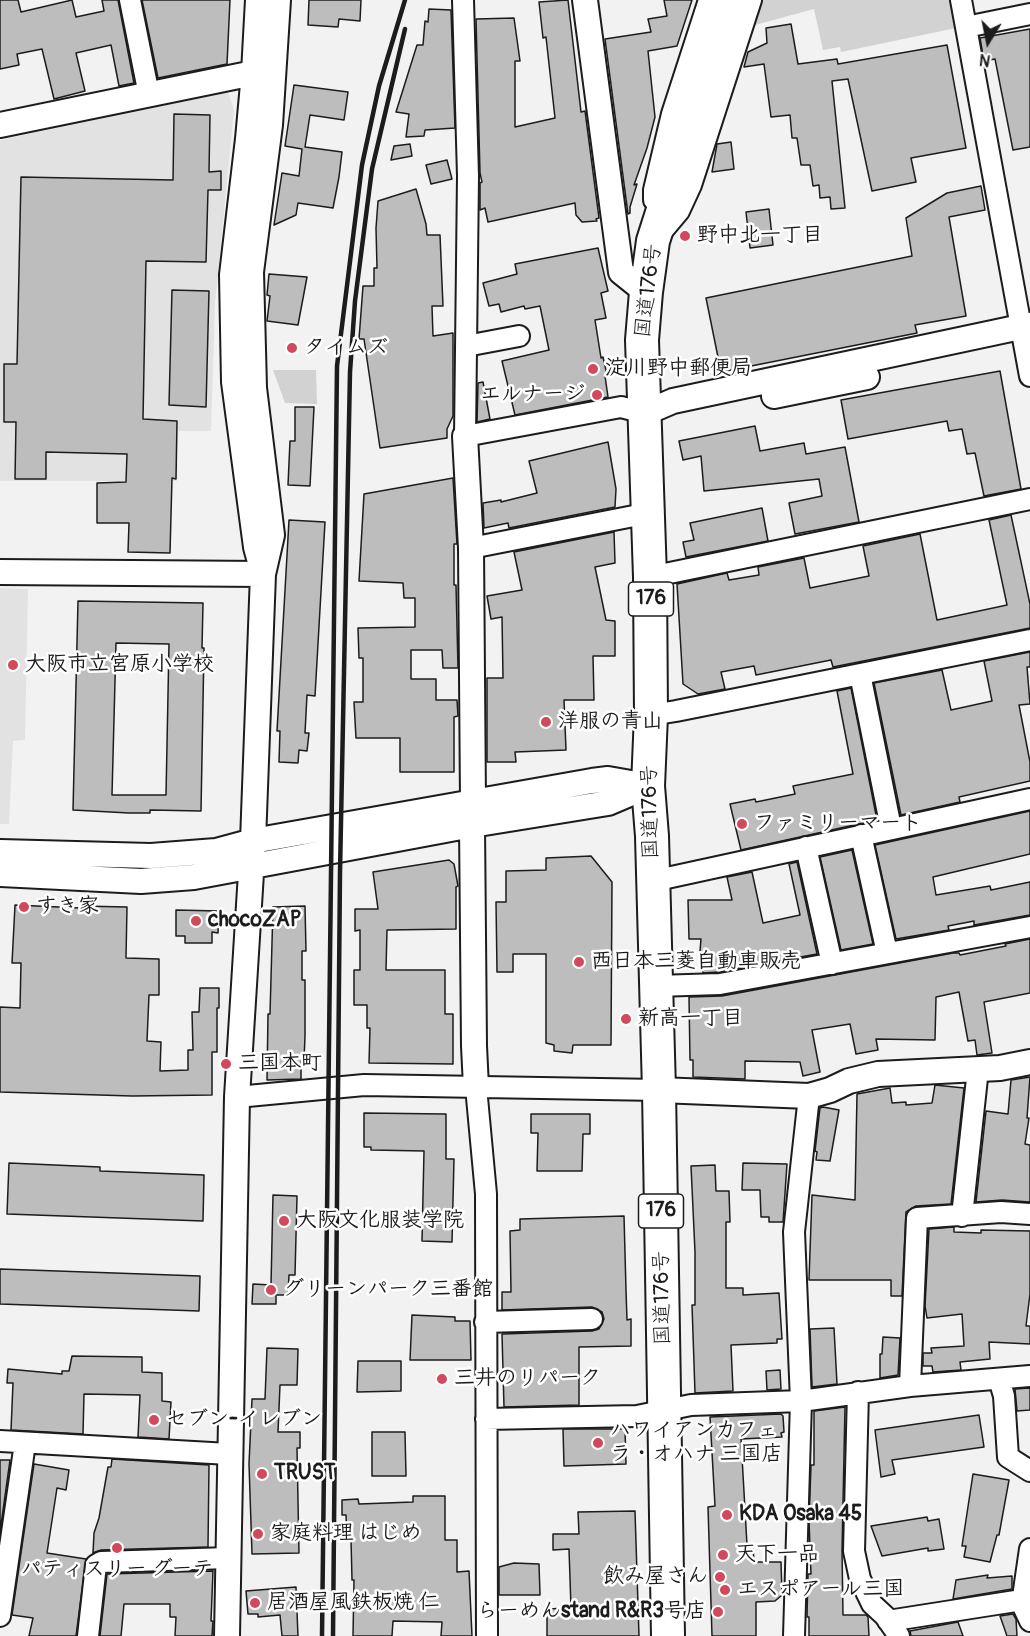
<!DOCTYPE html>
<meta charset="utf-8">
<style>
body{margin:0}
#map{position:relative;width:1030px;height:1636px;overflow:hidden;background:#f2f2f2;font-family:Pangolin,sans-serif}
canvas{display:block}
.north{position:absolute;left:958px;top:12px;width:60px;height:60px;-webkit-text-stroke:4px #fff;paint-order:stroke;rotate:190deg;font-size:16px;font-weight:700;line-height:24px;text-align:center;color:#1c1c1c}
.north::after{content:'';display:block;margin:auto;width:21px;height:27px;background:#1c1c1c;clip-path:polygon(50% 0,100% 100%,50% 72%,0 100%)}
</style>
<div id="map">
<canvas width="1030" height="1636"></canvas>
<div class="north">N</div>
</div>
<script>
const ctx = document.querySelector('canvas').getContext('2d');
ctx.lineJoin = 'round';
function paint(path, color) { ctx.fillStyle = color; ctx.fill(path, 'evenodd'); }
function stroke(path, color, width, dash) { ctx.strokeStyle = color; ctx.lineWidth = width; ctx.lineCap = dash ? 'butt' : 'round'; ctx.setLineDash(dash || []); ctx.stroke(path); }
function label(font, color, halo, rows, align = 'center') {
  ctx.font = font + ' Pangolin,"Klee One",sans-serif'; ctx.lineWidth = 5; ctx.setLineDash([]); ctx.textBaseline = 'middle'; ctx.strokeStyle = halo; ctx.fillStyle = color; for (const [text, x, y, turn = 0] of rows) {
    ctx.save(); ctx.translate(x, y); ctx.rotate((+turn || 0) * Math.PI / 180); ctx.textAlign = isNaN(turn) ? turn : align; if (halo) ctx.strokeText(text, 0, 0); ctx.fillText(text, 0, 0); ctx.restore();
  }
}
paint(new Path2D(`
 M228,92L234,110L215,304L211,431H178L177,481H0V140Z
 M0,588L28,589L25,740L13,741L9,824H0Z`), '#e2e2e2');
paint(new Path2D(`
 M763,0H951L956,28L841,52L840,47L823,50L814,9L755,25Z
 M273,370H316L317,404L285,403Z`), '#d2d2d2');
const building = new Path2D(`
 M0,0H18L21,12L72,0L76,17L104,11L102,0H118L134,83L119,86L111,45L76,53L85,91L54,99L42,49L17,54L19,65L0,69Z
 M142,0H230L227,64L158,78Z
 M309,0H361L360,21L339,19L338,27L308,25Z
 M568,0L581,112L585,111L599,218L596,219L597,221L582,222L576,215L575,203L488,222L485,208L480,210V183L482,182L480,173L476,19L514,18L520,61H515V127L555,118L546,37L543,38L539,2Z
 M664,0H692L677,46L648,51L655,117L647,148L634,185L637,184L630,207V213L628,214L605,39L651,32L648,19L667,16Z
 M429,9L451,10L455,128L425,130L424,136L406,137L409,114L396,112L417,45H423L425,21L428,22Z
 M791,24L798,64L837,59L838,64L947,45L966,148L911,158L916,182L872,191L848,79L832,81L845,208L831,209L830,197L820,198L819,185L813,186L810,165H801L797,138H792L790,115L771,117L764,64L744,67L748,52L767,43L766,28Z
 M1030,29V147L1013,150L995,59L984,61L980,38Z
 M294,85L348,92L344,120L310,115L305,147L342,152L339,177L333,208L298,203L296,215L274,225L282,173L299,176L302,149L285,146Z
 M174,114L210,115L209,172L221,171V190H208L206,262L146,261L143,419L177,421L176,479L172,478L170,553L128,552L129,523H97V483L126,482L127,454L46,452V479H15L16,422H4V364H17L21,177L173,180Z
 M731,142L734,169L712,172L717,144Z
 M410,144L412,156L391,160L394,146Z
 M447,160L452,179L431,184L426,165Z
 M981,186L985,210L949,217L966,316L915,325L917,333L721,372L706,298L912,256L906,218L947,193Z
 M416,189L426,224L427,235H440L443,306H432L433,336L453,333V416L447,429V438L380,448L364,339H359L363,286H374V268H377L376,228L378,201Z
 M769,209L773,245L750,248L746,212Z
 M598,248L608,291L601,293L606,318L595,320L601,358L603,357L607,375L605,376L608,397L515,415L502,361L549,350L540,306L525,309L524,306L501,312L499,304L489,306L483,283L517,274L515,264Z
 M269,274L307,277L298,325L267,321L270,296L267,295Z
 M172,290L209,291L206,407L169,405Z
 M1000,371L1021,489L984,496L975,453L967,454L962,429L949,431L947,421L848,439L841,400Z
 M483,382L490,419L477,422L478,383Z
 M295,407H314L310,486L288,485L290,441H295Z
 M755,426L760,451L804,443L806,454L845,447L859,522L795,534L789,503L822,496L819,479L704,491L701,456L683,460L679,441Z
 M608,442L616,489L615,507L509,528L508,523L484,528L483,503L501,500V502L537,493L529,461Z
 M453,478L457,544H454V585H456L458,668H443L442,650H411V679H436V700H457L458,716L454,717V772H400V738H356L354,702H363V658H359L358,628L415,627V598H404L403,583L359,581L364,494Z
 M762,508L768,541L686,557L683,542L694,540L690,523Z
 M1011,515L1030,604V628L833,667L831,660L756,675L754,666L721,672L725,689L698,694L683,684L677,584L727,573L729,580L759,575L758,567L804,558L810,588L869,576L863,546L920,534L937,620L1007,605L989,520Z
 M289,520L325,522L315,696L307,695L305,733H309L307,751L299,750L298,763L279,762L280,731H277Z
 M614,532L615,563L595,567L606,620L615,621V656H593L594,700H564L566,750L515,752L516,762H487V678H503L502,617L491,619L487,596L522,590L514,552Z
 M78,601L203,603L202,648H204L201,811L150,810V813H129L73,810ZM116,643L169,644L166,795H112Z
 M1030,652V667H1027L1030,704L1019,705L1030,762V781L959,797L960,802L901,815L874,683L942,670L951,710L992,701L984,661Z
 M851,688L877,820L741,850L730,804L755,799L756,802L795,794L793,786L853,774L837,691Z
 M1030,811V854L933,877L936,895L990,886L991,890L1030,882V915L974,925V921L948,926L949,930L896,939L875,845Z
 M852,850L873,944L841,950L820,857Z
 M591,856L612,882L611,1045H573L572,1053L554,1051V1045L546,1043V954H513V972H497L496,902H506V871L546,870V858Z
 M449,860L454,864L458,886L456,887V929L387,930L386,970H445V1014H453V1064L369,1063L370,1028H367V1005H354V970H360V930L355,931V909H378L373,872Z
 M797,862L817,954L719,972L703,973L700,951L701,939H689L688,900H732L727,877L752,872L763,923L800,915L789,864Z
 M15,905L80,908V906L127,907L126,958L159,959V995H149L147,1041L161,1042L160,1071L188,1070V1050H193L192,1012H199L200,988H219V1008H217V1052H212V1095L132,1096L0,1092V1007L20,1008L21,963H12Z
 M305,906L306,951H302V980H305V1036L304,1061H301V1079L267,1080L268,1014H270L273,907Z
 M176,910L219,911L218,933L212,932V943H185V936H176Z
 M1030,939V993L984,1002L992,1053L977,1055L975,1040L968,1041L959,992L936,997L935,1040L876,1039L878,1050L856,1054L850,1024L812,1030L820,1072L803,1076L800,1062L745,1061V1079L693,1077V1060H690L689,997L722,996L953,953H959L960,955L1006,946L1005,944Z
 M1030,1077L1027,1118H1029L1025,1144L1030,1145V1202L1002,1200L976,1202L986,1111L1008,1114L1011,1080Z
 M935,1085L964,1088L951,1204L916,1206L906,1212L902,1296H891V1280H809L812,1195L855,1200L857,1094L890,1088L892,1103L906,1102V1105L932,1103Z
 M823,1107L839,1110L830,1161L816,1160L817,1152L815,1151L820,1108Z
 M364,1113L446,1114V1159H454L452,1242L422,1241L424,1151L371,1150V1147H364Z
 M531,1114H590V1134H583L582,1171H537L538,1133H531Z
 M9,1163L100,1167V1171L204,1175L203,1221L7,1214Z
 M743,1163L787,1164L783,1222H769V1217H761L760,1190H742Z
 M715,1165L716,1191H729L730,1222H726V1288H743V1295L779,1293L782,1339H777V1343L731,1345L733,1391L695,1393L692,1305H695V1252L691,1166Z
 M273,1195L297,1196L295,1275H289L288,1295H276V1304H252L253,1284L271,1285Z
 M624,1216L626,1290L627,1320L631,1319V1346L579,1347V1405L504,1407L502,1334L592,1331L599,1329L604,1319L602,1312L592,1307L502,1310V1292H511L510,1231L520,1230V1219Z
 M954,1227V1232L981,1233V1230L1030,1231V1294L1026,1326H1030V1344L989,1342L990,1359L960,1362L961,1370L933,1372L932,1366H923V1353H932L931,1348L964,1346L962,1314L927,1318L925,1306L929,1229Z
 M0,1269L200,1276L199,1311L0,1304Z
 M412,1315L455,1317V1321H470L471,1360H410Z
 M834,1328L837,1384L812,1387L810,1329Z
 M883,1337L900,1338L898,1375L880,1378V1354H882Z
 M267,1348L298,1349L297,1385H280L278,1432H300V1448H297L299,1553L252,1554L249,1464L252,1399H265Z
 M72,1356L142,1357V1372L162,1373V1401L171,1402L169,1439L138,1437L140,1395L84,1394L83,1434L11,1430L13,1383H7L8,1369L62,1374V1371H69Z
 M358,1361H401V1391L357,1392Z
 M780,1370L781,1389L767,1390L766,1371Z
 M1030,1388V1410L1017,1411L1015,1389Z
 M845,1407L842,1551L843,1615H866L868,1617L869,1636H809V1617H807L808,1574H811L809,1521L811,1465H814V1411Z
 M781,1414L783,1416L784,1432L781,1433L782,1437L741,1439L747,1545H753L754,1562H781L782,1595L775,1601L756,1602V1636H712L708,1507L715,1506L710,1417Z
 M979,1415L984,1447L892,1460L895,1474L881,1477L875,1430Z
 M563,1429H625L626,1464L564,1466Z
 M372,1432H405L406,1476H372Z
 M112,1459L209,1465L208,1547L101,1550L93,1553L94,1533L99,1518L108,1467H111Z
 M0,1460H10L0,1532Z
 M34,1464L69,1470L66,1490L57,1488L47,1553L86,1559L76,1636H29L33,1618L12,1615Z
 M973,1474L1009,1480L999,1535H997L990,1562L964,1557L966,1546H962Z
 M413,1496H445V1540H457V1572L469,1571L472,1636H441L442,1622L393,1621L392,1636H353L354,1580H352L351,1539H347L346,1515H342V1500L358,1499L359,1504L413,1502Z
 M635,1511L639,1636H547V1609L571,1608L569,1549L553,1550V1534H579L578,1512Z
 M927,1517L928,1521L939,1519L944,1549L928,1551V1548L882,1556L871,1526Z
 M514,1563L539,1564L540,1595H499V1567Z
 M213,1571L211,1621H213L212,1636H175L176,1617H170V1604H124L121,1636H100L107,1574Z
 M988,1575L987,1578L1012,1576V1589L953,1599L956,1580Z
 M296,1587L298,1636H282L280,1615L258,1617V1614H248L246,1591Z
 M1013,1614L1016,1619L1017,1636H1007L1000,1616Z
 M958,1622L963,1636H911L910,1631Z`);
paint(building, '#bdbdbd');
stroke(building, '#1c1c1c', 1.5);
const minor = new Path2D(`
 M130,0L149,95
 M463,0L468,176L465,436L621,407L645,413
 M961,0L1030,376
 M966,27L1030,14
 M654,200V190L672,114L709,0
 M663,230L679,211L691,185L751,0
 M466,346L519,336
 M471,548L649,513
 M650,577L1030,499
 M860,674L891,828
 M651,715L676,711L1030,640
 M861,835L887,953
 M806,847L832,964
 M653,881L1030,799
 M656,986L720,984L1030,927
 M476,1087L486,1194L487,1636
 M237,1097L364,1085L659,1090
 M962,1216L978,1069
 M485,1322L592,1319
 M999,1379L1004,1396L1008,1457L1030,1471
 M910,1386L917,1218L1001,1212L1030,1214
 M858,1392L854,1551L860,1579L872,1604L885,1616L899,1636
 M486,1419L637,1416L691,1405L801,1401L910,1386L1030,1376
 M0,1441L229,1454
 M1030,1549L1022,1604L1030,1621
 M0,1616L25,1443
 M888,1621L1022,1600
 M88,1636L96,1565L101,1562L229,1558
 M794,1636L801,1401L794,1232L809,1096`);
const tertiary = new Path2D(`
 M258,0L254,73L248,139L232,275L234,382L256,547L262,569
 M585,0L621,272L646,292
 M0,125L268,70
 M774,396L867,377
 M645,413L673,401L1030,325
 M465,436L471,548L473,803
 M0,572L263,574
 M472,825L474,1046L476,1087
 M0,852L151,856L216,851L253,841L592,781L608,779L648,786
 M0,874L141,881L194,877L472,825L608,803L648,786
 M659,1090L809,1096L830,1090L849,1081L878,1074L1000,1068L1030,1062
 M227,1636L237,1097L253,841L263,574L272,535L254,388L251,272L270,125L278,0`);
const trunk = new Path2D(`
 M668,1636L659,1090L652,836L648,786L651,715L650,577L642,340L646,292L653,241L730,0`);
stroke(minor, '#1c1c1c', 24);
stroke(tertiary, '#1c1c1c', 28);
stroke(trunk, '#1c1c1c', 36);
stroke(minor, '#fff', 20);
stroke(tertiary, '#fff', 24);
stroke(trunk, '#fff', 32);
stroke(new Path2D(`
 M322,1636L337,366L362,165L379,86L405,0
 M333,1636L340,872L350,372L355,301L372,169L405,29`), '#1c1c1c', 4.5);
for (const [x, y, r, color] of [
 [685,236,6,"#d1495b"],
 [292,348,6,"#d1495b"],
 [593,369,6,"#d1495b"],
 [597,395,6,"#d1495b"],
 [13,665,6,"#d1495b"],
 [546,722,6,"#d1495b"],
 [742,824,6,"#d1495b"],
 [24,907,6,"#d1495b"],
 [196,921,6,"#d1495b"],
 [579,962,6,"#d1495b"],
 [626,1019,6,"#d1495b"],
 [226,1064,6,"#d1495b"],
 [284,1221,6,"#d1495b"],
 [271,1290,6,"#d1495b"],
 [442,1379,6,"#d1495b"],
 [154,1420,6,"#d1495b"],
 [598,1443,6,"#d1495b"],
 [262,1474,6,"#d1495b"],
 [727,1515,6,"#d1495b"],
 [258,1534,6,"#d1495b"],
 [117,1548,6,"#d1495b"],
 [723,1555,6,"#d1495b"],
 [720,1577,6,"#d1495b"],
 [725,1590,6,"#d1495b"],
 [255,1603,6,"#d1495b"],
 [718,1612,6,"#d1495b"]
]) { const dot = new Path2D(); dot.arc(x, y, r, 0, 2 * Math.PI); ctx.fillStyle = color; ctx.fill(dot); stroke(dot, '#fff', 2); }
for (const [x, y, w] of [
 [651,599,45],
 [661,1211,45]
]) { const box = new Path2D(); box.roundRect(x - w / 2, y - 17, w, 34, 4.5); ctx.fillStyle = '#fff'; ctx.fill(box); stroke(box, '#1c1c1c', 1.5); }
label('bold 20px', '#1c1c1c', null, [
 ["176",651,599],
 ["176",661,1211]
]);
label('bold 21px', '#1c1c1c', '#fff', [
 ["野中北一丁目",697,236],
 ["タイムズ",304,348],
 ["淀川野中郵便局",605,369],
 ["エルナージ",585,395,"right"],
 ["大阪市立宮原小学校",25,665],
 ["洋服の青山",558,722],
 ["ファミリーマート",754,824],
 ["すき家",36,907],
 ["chocoZAP",208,921],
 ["西日本三菱自動車販売",591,962],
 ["新高一丁目",638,1019],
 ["三国本町",238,1064],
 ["大阪文化服装学院",296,1221],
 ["グリーンパーク三番館",283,1290],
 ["三井のリパーク",454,1379],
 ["セブン-イレブン",166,1420],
 ["ハワイアンカフェ",610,1431],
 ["ラ・オハナ 三国店",610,1455],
 ["TRUST",274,1474],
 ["KDA Osaka 45",739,1515],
 ["家庭料理 はじめ",270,1534],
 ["天下一品",735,1555],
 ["パティスリー グーテ",117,1570,"center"],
 ["飲み屋さん",708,1577,"right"],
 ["エスポアール三国",737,1590],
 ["居酒屋風鉄板焼 仁",267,1603],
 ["らーめんstand R&R3号店",706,1612,"right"]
], 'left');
label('21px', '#1c1c1c', '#fff', [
 ["国道176号",649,291,-83],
 ["国道176号",651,812,-91],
 ["国道176号",663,1298,-91]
]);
</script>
